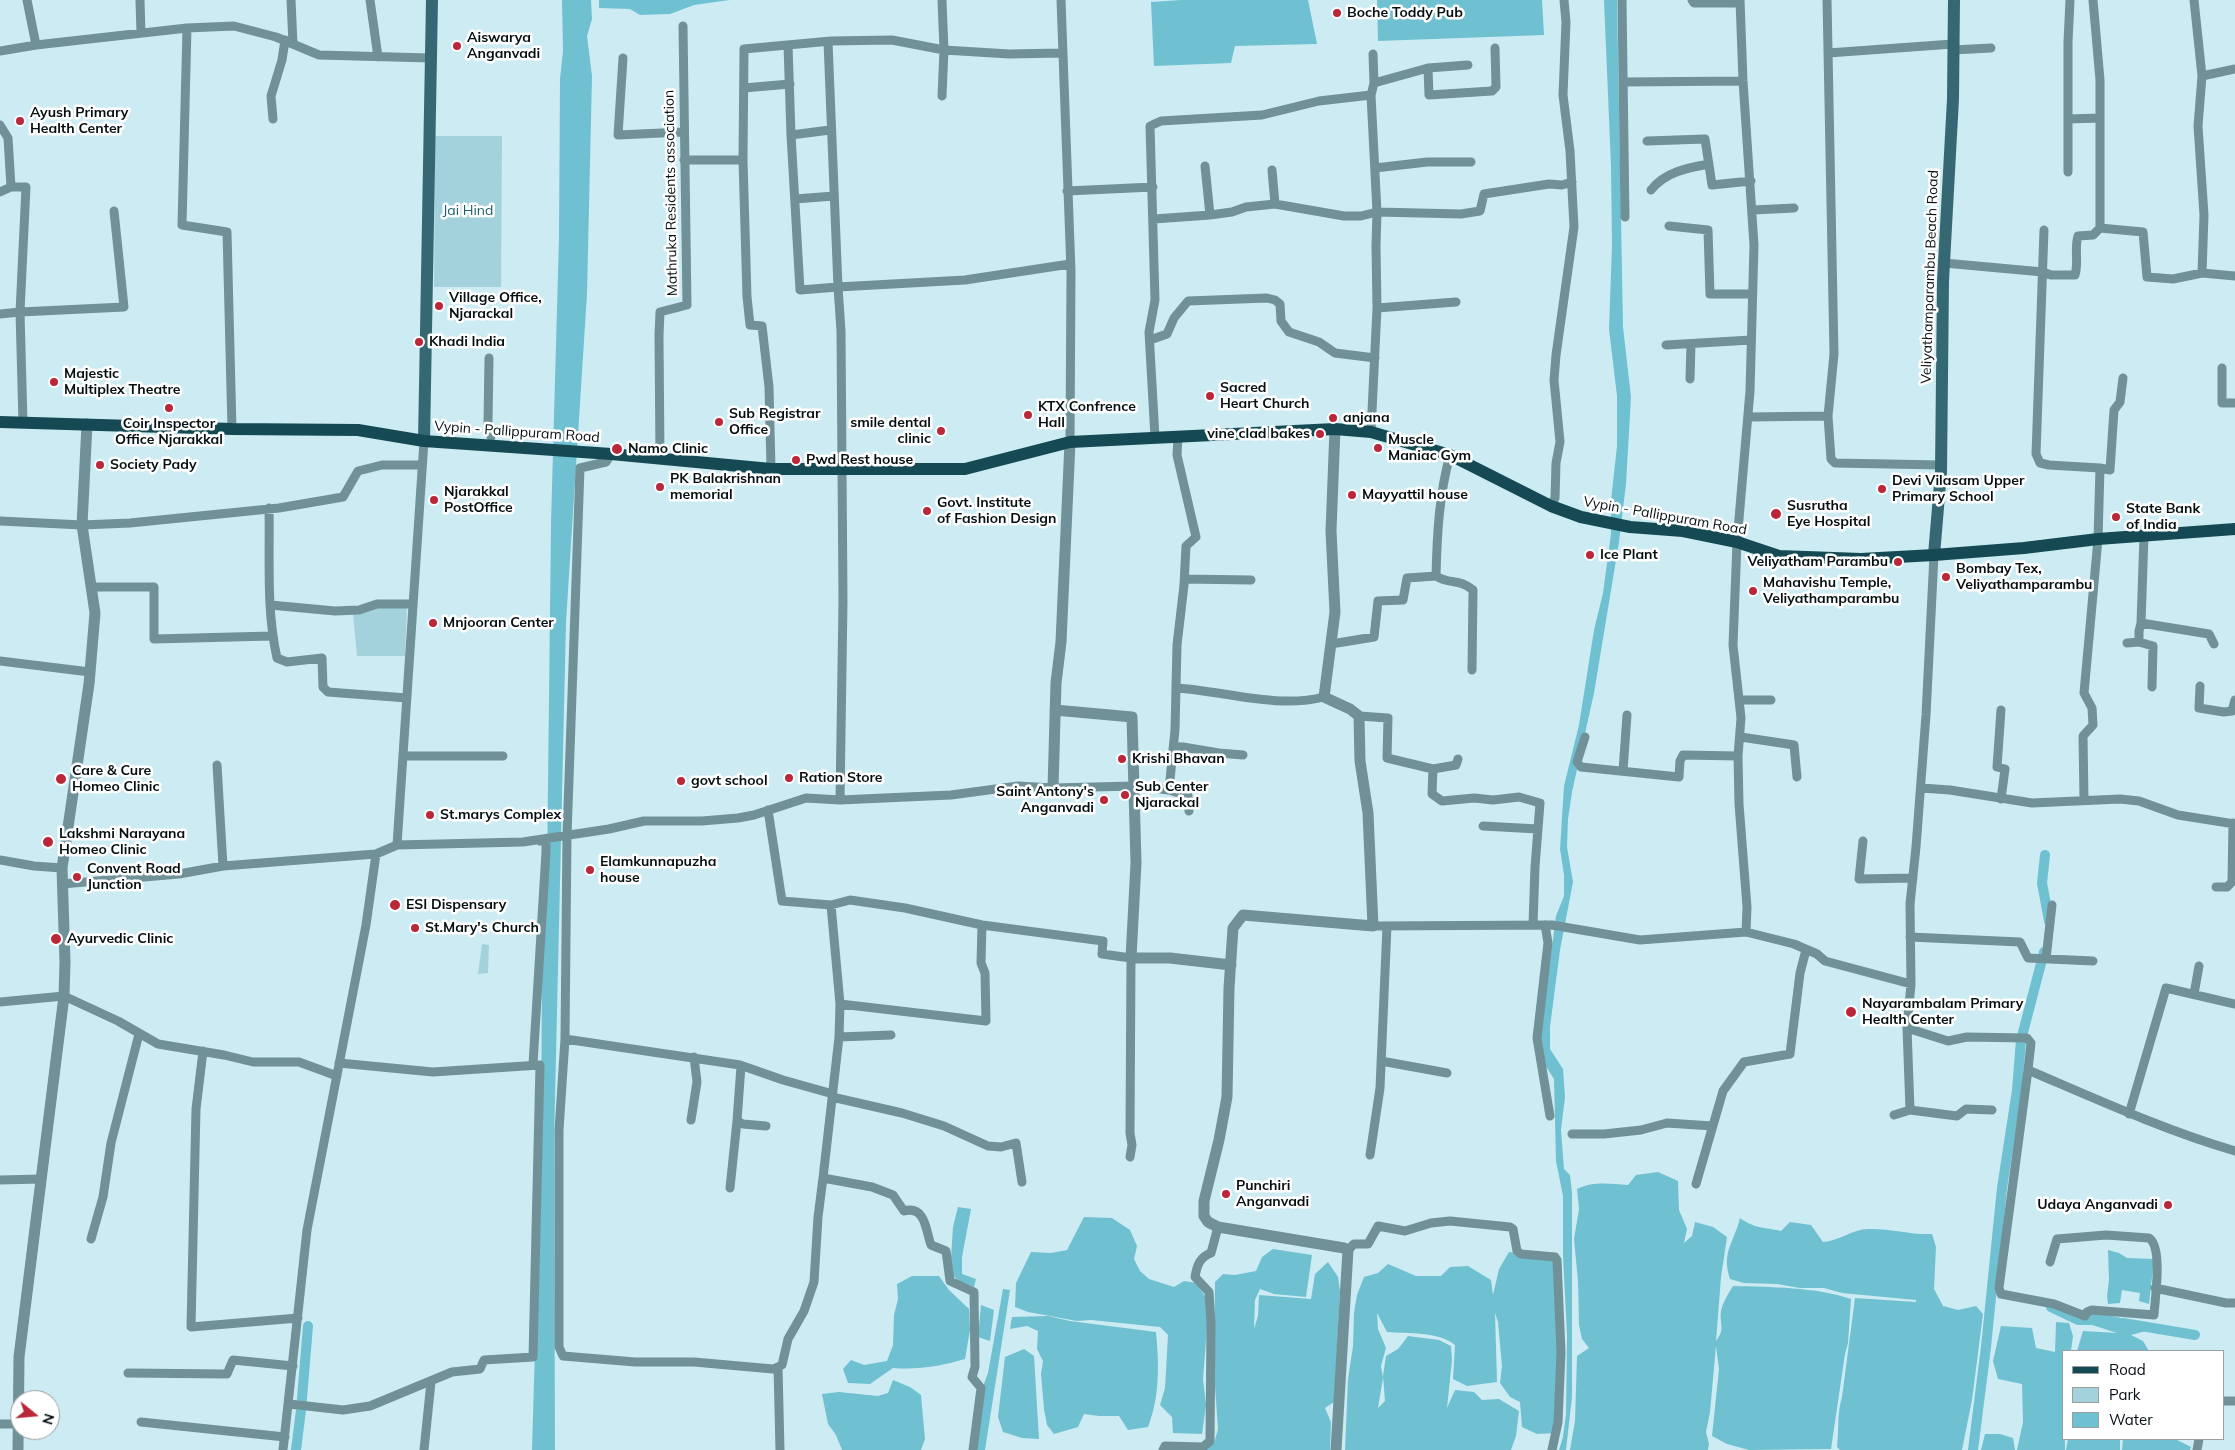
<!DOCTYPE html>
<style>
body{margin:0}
#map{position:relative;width:2235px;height:1450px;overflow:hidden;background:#cdebf2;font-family:Mulish,sans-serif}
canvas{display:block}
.legend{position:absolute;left:2062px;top:1350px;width:162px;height:90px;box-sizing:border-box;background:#fff;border:1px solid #9b9fa0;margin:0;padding:6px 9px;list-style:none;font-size:15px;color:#061012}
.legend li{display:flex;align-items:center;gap:10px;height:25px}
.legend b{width:25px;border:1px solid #9b9fa0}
.north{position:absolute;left:10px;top:1390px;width:50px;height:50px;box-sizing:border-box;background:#fff;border:1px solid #9b9fa0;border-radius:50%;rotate:107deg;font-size:14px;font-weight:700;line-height:20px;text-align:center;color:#061012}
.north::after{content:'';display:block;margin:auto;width:18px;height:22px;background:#b92739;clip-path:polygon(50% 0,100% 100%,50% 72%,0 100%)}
</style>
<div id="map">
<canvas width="2235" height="1450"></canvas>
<ul class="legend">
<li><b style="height:6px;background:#154a54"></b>Road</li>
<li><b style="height:14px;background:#a3d2dd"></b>Park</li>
<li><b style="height:14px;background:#6fc1d1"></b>Water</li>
</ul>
<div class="north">N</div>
</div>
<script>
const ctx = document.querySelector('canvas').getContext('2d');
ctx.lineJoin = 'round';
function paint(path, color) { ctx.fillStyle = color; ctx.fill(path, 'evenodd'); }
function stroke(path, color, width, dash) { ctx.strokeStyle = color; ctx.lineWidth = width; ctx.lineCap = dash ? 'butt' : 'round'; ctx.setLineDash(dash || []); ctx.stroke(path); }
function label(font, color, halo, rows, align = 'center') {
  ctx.font = font + ' Mulish,sans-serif'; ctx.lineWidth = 5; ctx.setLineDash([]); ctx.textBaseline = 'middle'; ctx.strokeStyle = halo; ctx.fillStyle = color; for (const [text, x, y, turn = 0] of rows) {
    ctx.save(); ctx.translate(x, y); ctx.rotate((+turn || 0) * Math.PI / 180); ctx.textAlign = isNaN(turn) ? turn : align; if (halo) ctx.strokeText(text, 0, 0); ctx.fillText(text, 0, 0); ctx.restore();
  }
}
paint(new Path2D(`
 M435,136H502L501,287H434Z
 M384,604L407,605L405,656H357L353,614Z
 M482,944L489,945L488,973L478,974Z`), '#a3d2dd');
paint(new Path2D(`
 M562,0H591L592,19L587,36L592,76L587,294L566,622L554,1142L555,1450H532L541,1145L542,971L547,873L551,523L559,238L560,79L563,51Z
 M599,0H730L694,5L670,14L640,15L630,9L599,8Z
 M1181,0H1308L1317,44L1235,46L1231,63L1154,66L1151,2Z
 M1377,0H1542L1544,35L1378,41Z
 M1604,0H1617L1623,327L1631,397L1626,484L1619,542L1594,693L1572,792L1568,819L1567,847L1573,882L1560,950L1550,1027V1049L1563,1069L1565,1097L1561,1130L1564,1169L1570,1175L1572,1193V1397L1566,1450H1559L1563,1437L1566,1414L1567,1335L1563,1256V1196L1556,1161L1554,1079L1538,1054L1556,916L1564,896V875L1560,849L1564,786L1579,725L1594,630L1603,593L1611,534V500L1617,446V396L1609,329L1612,245L1611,166Z
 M1658,1172L1678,1181L1679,1210L1687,1229L1684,1243L1692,1236L1695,1222L1713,1227L1727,1237L1721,1277L1716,1341C1726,1328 1719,1325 1721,1311C1723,1302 1728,1294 1733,1286C1770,1287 1816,1287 1851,1299L1848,1343L1845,1354L1831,1449L1749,1450L1727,1444L1712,1436L1719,1369L1716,1346L1710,1412L1706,1432L1709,1444L1708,1450H1570L1575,1421L1577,1356L1589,1348L1582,1339L1579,1325L1578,1281L1574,1239L1579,1209L1577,1189C1594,1181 1610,1184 1628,1185L1636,1175Z
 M958,1207L971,1209L962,1257V1274L976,1279L974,1287L959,1281L950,1273L953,1227Z
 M1084,1217L1112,1218L1130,1230L1137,1246L1134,1259L1140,1271L1149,1279L1174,1287L1184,1281L1196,1283L1205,1296L1208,1315L1203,1379L1206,1405L1202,1434L1173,1433L1172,1417L1160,1405L1165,1388L1168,1335L1160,1327L1091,1320L1077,1321L1028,1312L1015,1307L1016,1283L1031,1252L1051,1253L1067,1250Z
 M1740,1218C1755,1229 1764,1227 1781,1231L1790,1222L1811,1225L1823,1242C1839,1241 1853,1229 1868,1229C1889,1228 1911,1235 1932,1234L1936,1247L1934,1289L1943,1306L1958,1310L1976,1306L1983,1314L1972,1400L1962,1450H1840L1837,1447C1839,1430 1837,1413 1842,1397L1855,1298L1916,1302V1300L1842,1293L1824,1288H1800L1777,1284L1744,1283L1730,1279C1721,1252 1734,1243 1740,1218Z
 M1273,1249L1312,1255L1306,1297L1274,1294L1260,1289L1255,1300L1254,1329L1258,1316L1259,1295L1311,1299L1315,1274L1328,1262L1338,1277L1340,1291L1334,1402L1325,1408L1331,1422L1330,1450H1178L1214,1443L1218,1429L1214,1373L1215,1282L1223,1274L1235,1275L1256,1271L1262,1257Z
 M2108,1250L2119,1253L2127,1258L2154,1259L2149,1304L2139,1301L2140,1293L2122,1290L2120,1303L2108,1304L2107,1296L2109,1280Z
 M1509,1252L1556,1259L1558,1275L1557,1433L1537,1434L1522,1427L1520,1402L1510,1397L1500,1383L1502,1366L1498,1322L1495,1313L1497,1382L1467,1386L1453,1379L1455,1345C1438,1331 1408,1334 1387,1332L1377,1313L1378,1329L1386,1348L1381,1366L1383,1378L1378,1408L1385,1401L1383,1376L1386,1356L1398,1349L1408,1336L1439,1340L1451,1346L1452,1360L1447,1408L1455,1390L1474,1392L1482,1400L1499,1399L1519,1411L1516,1436L1511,1450H1345L1348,1379L1353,1346L1354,1313L1357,1295L1364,1277L1378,1273L1388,1264L1416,1276H1441L1450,1267L1468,1266L1491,1280L1493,1295L1499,1269Z
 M912,1276H939L949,1290L969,1309L970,1330L965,1359C941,1366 919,1370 893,1368L870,1384L848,1383L843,1369L851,1360L864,1365L887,1361L893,1345L894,1315L898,1299L897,1284Z
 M1003,1289L1010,1290L985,1450H973L981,1392L988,1373Z
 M981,1305L994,1310L990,1341L978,1337Z
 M2092,1312L2126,1319L2146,1331L2131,1335L2143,1341L2149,1351H2077L2083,1331L2117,1333L2086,1323Z
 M1048,1316L1070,1321L1156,1332C1159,1365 1160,1396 1148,1427L1128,1430L1119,1416H1099L1084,1414L1078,1427L1054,1434L1047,1425L1044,1409L1041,1374L1043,1361L1037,1349L1038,1331L1027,1326L1010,1329L1012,1317Z
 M2056,1322L2069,1323L2073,1336L2071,1351H2064L2065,1450H2017L2023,1422L2022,1384L1998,1379L1993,1361L2001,1326L2032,1328L2036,1348L2055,1352Z
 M1024,1349L1034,1356L1039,1439L1022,1438L1003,1432L998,1417L1005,1357Z
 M893,1380L910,1387L921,1395L925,1439L921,1450H842L836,1435L828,1424L822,1394L839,1392L878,1396L888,1393Z
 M1985,1434H2000L2013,1438L2015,1450H1981Z
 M2068,1439H2120V1450H2066Z
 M2123,1439H2175L2191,1447L2190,1450H2122Z`), '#6fc1d1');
stroke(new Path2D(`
 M2045,855L2042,883L2049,921
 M2051,1307L2078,1320H2096
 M2123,1323L2195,1335
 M296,1450L301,1410L308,1326
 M1973,1450L1986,1347L2002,1188L2017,1090L2021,1040L2044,952`), '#6fc1d1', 10);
stroke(new Path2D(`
 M27,0L36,45
 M140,0L141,33
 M291,0L293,44
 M370,0L378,57
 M942,0L944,50L942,96
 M1061,0L1071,271L1070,442
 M1622,0L1625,217
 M1692,0L1694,3H1740
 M1740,0L1743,81L1754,245L1750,391L1737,542L1733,645L1741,718L1738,756L1739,804L1747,907L1746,932
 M1827,0L1834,354L1828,416L1831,459L1835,463L1941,465
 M2093,0L2100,80V228
 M2194,0L2202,76L2198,126L2204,215L2202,273
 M187,28L182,225L227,232L232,429
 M788,45L791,135L800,290L838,287L828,42
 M1953,50L1991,48
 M0,51L36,45L187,28L234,26L276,37L319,55L430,58
 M1828,53L1953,44
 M623,58L618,135L683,132
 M1428,68L1429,95L1492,91L1496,87L1495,48
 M2202,76L2235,69
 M1624,82L1743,81
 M1374,83L1428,68L1468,65
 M744,88L790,84
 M273,119L271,96L282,60L285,40
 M2068,119L2100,118
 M0,125L8,138L11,187H26L20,312L0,314
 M791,135L830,130
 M1647,141L1705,139L1712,185L1751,181
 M684,160H743
 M1205,166L1210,215
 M1375,168L1427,162H1471
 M1272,170L1275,204
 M2068,172V42L2070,0
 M1651,190C1665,172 1687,168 1709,164
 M1067,191L1153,187
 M0,192L11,187
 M795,199L834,196
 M1753,210L1794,208
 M1154,219L1210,215L1232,212L1246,207L1275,204L1344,216H1361L1377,212L1461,214L1480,211L1484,194L1549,184L1562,185L1572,182
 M1669,226L1708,230L1710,294H1752
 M2044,230L2036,454L2040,463L2049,465L2100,468
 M1944,263L2043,272L2051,275H2075C2079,262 2074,249 2078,236L2093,235L2100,228L2143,232L2147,277L2173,279L2202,273L2235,276
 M1377,308L1456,302
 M1150,340L1167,334L1174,318L1188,301L1267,298L1275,300L1280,304L1281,321L1289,332L1319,342L1335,353L1375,358
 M1666,345L1751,340
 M489,358L488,423L491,437
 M2222,368V403H2235
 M1690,379L1691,344
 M1748,417L1828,416
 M23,423L20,312L124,307L114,211
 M1371,432L1377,308L1376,246L1377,212L1371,95L1374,83L1373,54
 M1155,437L1149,332L1155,300L1150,126L1161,121L1262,115L1319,101L1371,95
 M611,454L606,462L580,468L567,836L565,1039L740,1065L783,1080L833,1094
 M1450,455C1439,495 1437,535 1436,576C1450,585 1459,578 1473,590L1472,670
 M660,459L659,335L660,312L687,305L683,26
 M771,469L769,387L762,326L750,325L747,297L743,160L744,49L831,41L892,40L944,50L1009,54L1061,53
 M1551,506L1555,498L1556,463L1560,442L1554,380L1556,355L1574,227L1570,151L1563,95L1566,22L1564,0
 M269,508C270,558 266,609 277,658L287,662L322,658L323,687L328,692L407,698
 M0,521L82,525L130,523L279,508L343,497L358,471L382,465H421
 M2144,536L2141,623L2209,634L2214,644
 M1934,555L1926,715L1916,847L1910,904L1911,984L1907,1028L1910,1110L1957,1116L1966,1109L1992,1110
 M1185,579L1251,580
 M92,587H154V639L272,636
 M270,605L335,611L359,610L377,604H412
 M2139,642L2153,646L2152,687
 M2127,643L2139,642V631L2141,623
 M1331,644L1374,637L1378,601L1403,600L1407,578L1436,576
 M0,661L90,672
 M2200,686L2199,708L2224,712L2232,711L2235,700
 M1176,688C1225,691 1277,709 1324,697
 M1740,700H1771
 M1359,716L1388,718L1387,758L1433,769L1456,765L1458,759
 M1585,737L1577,762L1581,767L1679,777L1680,761L1683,755L1738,756
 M1741,737L1794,745L1797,777
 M1174,747H1183L1219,753L1243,755
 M403,756H503
 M217,765L223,866
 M1433,769L1432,794L1442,801L1474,798L1493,800L1519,797L1540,803L1535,867L1533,925
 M1623,771L1627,715
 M1921,788L1950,790L2032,803L2120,799L2139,801L2178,815L2235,824
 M1169,790L1175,730L1177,645L1184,585L1186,546L1196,537L1177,455L1178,436
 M2001,799L2005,769L1997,767L2001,710
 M840,800L843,601L841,331L838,287L965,280L1070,264
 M2084,800L2083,736L2093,725L2092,708L2084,693L2098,539L2100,468L2110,470L2114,410L2120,402L2123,378
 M768,810L782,901L831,905L840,1004L839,1037L823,1178L872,1187L893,1195L904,1211C926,1205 926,1232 931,1245L946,1251L950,1281L974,1292L975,1367L972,1377L981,1388L973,1450
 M1483,826L1538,829
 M1863,841L1859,879L1913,878
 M397,845L424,441
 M0,860L34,866L62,868
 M62,884L179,874L223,866L376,854L397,845L523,842L609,829L644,821H702L738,818L754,815L806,798L840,800L951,795L1018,786L1053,788L1134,786L1169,790L1188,796L1189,811
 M2216,887H2227L2232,882L2233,823
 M831,905L850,900L905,908L982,925L1103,941L1102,954L1131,958L1130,1133L1132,1145L1130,1157
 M1545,925L1548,943L1537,1038L1550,1116
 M1373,926L1552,925L1640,940L1746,932L1794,944L1817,954L1825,961L1911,984
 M1910,937L2020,942L2028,958L2093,961
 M2046,959L2052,905
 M2194,994L2199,966
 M0,1002L64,996L118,1021L158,1044L224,1055L253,1062H299L337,1076
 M840,1004L986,1021L985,973L981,963L982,925
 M1907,1028L1948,1041L1967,1037L2027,1038L2031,1043L2028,1070C2096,1099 2164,1130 2235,1151
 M839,1037L891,1035
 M565,1039L559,1130V1347L563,1356L635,1362H694L773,1369L782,1365L788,1339L804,1311L814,1282L818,1217L823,1178
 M203,1051L196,1109L191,1327L298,1318
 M1381,1061L1447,1073
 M533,1064L546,852V840L540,841
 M741,1066L737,1121L743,1124L766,1126
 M2028,1070L1999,1288L2001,1294L2054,1304L2085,1316L2087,1312L2092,1310L2154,1315C2155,1298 2163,1247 2149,1238L2106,1235L2057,1239L2050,1262
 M832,1097L902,1113L944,1126L988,1146L1001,1147L1016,1143L1022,1182
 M2129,1114L2166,988L2235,1004
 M1894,1115L1910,1110
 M691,1120L697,1082L694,1057
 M1572,1134H1604L1641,1130L1667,1123L1712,1126
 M1370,1155L1380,1088L1387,926
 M0,1180L41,1179
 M1696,1184L1723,1091L1744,1062L1790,1054L1800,973L1806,950
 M730,1188L737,1121
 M91,1239L103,1197L111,1143L139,1034
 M1348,1250L1354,1244H1368L1378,1226L1405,1231L1431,1223L1450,1221L1510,1227L1513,1229L1517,1251L1521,1254L1555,1257L1557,1260L1561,1352L1558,1422L1552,1450
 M2155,1288L2226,1303H2235
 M778,1367L780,1450
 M128,1373L227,1374L233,1360L293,1366
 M2224,1401H2235
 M289,1404L343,1410L370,1406L452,1372L480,1369L484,1360L533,1357L540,1065L433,1072L339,1063
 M141,1422L285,1437
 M0,1424H18
 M283,1450L307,1230L366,925L376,854
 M424,1450L431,1382
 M1163,1450L1165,1446L1203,1447L1210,1441L1211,1324L1209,1292L1195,1277C1197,1265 1200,1257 1211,1253L1218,1227
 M2197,1450L2199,1439`), '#719198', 9);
stroke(new Path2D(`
 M1335,429L1331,531L1335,612L1324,697L1350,709L1359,716L1360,761L1368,813L1373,926L1243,915L1233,928L1229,988L1227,1097L1219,1140L1204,1201V1216L1208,1222L1218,1227L1344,1248L1348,1250L1336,1450
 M1055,710L1132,717L1136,863L1131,958H1170L1231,965
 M1053,788L1056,683L1061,642L1070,442
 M18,1450L19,1357L64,996L65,962L62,868L89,684L95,613L82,525L87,424`), '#719198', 11);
stroke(new Path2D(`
 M424,441L432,0
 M1934,555L1941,472L1943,281L1953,99L1954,0`), '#366873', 12);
stroke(new Path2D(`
 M0,422L232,429L358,430L424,441L611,454L771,469H965L1070,442L1335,429L1371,432L1450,455L1551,506L1581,517L1630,527L1683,531L1737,542L1779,556L1861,559L1934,555L2024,548L2098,539L2235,529`), '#154a54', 12);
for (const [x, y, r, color] of [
 [1337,13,5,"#b92739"],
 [457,46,5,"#b92739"],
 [20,121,5,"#b92739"],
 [439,306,5,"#b92739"],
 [419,342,5,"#b92739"],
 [54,382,5,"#b92739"],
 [1210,396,5,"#b92739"],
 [169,408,5,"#b92739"],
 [1028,415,5,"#b92739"],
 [1333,418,5,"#b92739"],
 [719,422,5,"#b92739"],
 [941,431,5,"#b92739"],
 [1320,434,5,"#b92739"],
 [1378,448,5,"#b92739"],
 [617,449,6,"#b92739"],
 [796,460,5,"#b92739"],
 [100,465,5,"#b92739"],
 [660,487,5,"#b92739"],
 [1882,489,5,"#b92739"],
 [1352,495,5,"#b92739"],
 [434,500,5,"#b92739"],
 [927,511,5,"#b92739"],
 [1776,514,6,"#b92739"],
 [2116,517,5,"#b92739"],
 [1590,555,5,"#b92739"],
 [1898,562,5,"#b92739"],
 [1946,577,5,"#b92739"],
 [1753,591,5,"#b92739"],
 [433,623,5,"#b92739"],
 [1122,759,5,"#b92739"],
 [789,778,5,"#b92739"],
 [61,779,6,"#b92739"],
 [681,781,5,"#b92739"],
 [1125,795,5,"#b92739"],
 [1104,800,5,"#b92739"],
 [430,815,5,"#b92739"],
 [48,842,6,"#b92739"],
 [590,870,5,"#b92739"],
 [77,877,5,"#b92739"],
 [395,905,6,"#b92739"],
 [415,928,5,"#b92739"],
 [56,939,6,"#b92739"],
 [1851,1012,6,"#b92739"],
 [1226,1194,5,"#b92739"],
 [2168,1205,5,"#b92739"]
]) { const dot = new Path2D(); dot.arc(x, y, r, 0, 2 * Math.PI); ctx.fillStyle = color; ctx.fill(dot); stroke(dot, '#fff', 2); }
label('bold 14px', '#061012', '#fff', [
 ["Boche Toddy Pub",1347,13],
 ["Aiswarya",467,38],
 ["Anganvadi",467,54],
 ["Ayush Primary",30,113],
 ["Health Center",30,129],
 ["Village Office,",449,298],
 ["Njarackal",449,314],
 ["Khadi India",429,342],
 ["Majestic",64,374],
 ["Multiplex Theatre",64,390],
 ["Sacred",1220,388],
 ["Heart Church",1220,404],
 ["KTX Confrence",1038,407],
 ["Hall",1038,423],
 ["Sub Registrar",729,414],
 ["Office",729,430],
 ["anjana",1343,418],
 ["smile dental",931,423,"right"],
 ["clinic",931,439,"right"],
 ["Coir Inspector",169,424,"center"],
 ["Office Njarakkal",169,440,"center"],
 ["vine clad bakes",1310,434,"right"],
 ["Muscle",1388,440],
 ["Maniac Gym",1388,456],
 ["Namo Clinic",628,449],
 ["Pwd Rest house",806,460],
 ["Society Pady",110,465],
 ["PK Balakrishnan",670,479],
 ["memorial",670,495],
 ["Devi Vilasam Upper",1892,481],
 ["Primary School",1892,497],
 ["Njarakkal",444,492],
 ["PostOffice",444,508],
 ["Mayyattil house",1362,495],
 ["Govt. Institute",937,503],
 ["of Fashion Design",937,519],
 ["Susrutha",1787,506],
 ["Eye Hospital",1787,522],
 ["State Bank",2126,509],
 ["of India",2126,525],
 ["Ice Plant",1600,555],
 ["Veliyatham Parambu",1888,562,"right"],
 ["Bombay Tex,",1956,569],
 ["Veliyathamparambu",1956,585],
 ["Mahavishu Temple,",1763,583],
 ["Veliyathamparambu",1763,599],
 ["Mnjooran Center",443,623],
 ["Krishi Bhavan",1132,759],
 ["Care & Cure",72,771],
 ["Homeo Clinic",72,787],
 ["Ration Store",799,778],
 ["govt school",691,781],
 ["Sub Center",1135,787],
 ["Njarackal",1135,803],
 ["Saint Antony's",1094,792,"right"],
 ["Anganvadi",1094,808,"right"],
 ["St.marys Complex",440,815],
 ["Lakshmi Narayana",59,834],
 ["Homeo Clinic",59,850],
 ["Elamkunnapuzha",600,862],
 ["house",600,878],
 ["Convent Road",87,869],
 ["Junction",87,885],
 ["ESI Dispensary",406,905],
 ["St.Mary's Church",425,928],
 ["Ayurvedic Clinic",67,939],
 ["Nayarambalam Primary",1862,1004],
 ["Health Center",1862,1020],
 ["Punchiri",1236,1186],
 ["Anganvadi",1236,1202],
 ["Udaya Anganvadi",2158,1205,"right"]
], 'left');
label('14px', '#061012', '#fff', [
 ["Mathruka Residents association",671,193,-91],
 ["Veliyathamparambu Beach Road",1930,277,-88],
 ["Vypin - Pallippuram Road",517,432,4],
 ["Vypin - Pallippuram Road",1665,516,10]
]);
label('14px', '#1c5f6b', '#fff', [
 ["Jai Hind",468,211]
]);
</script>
